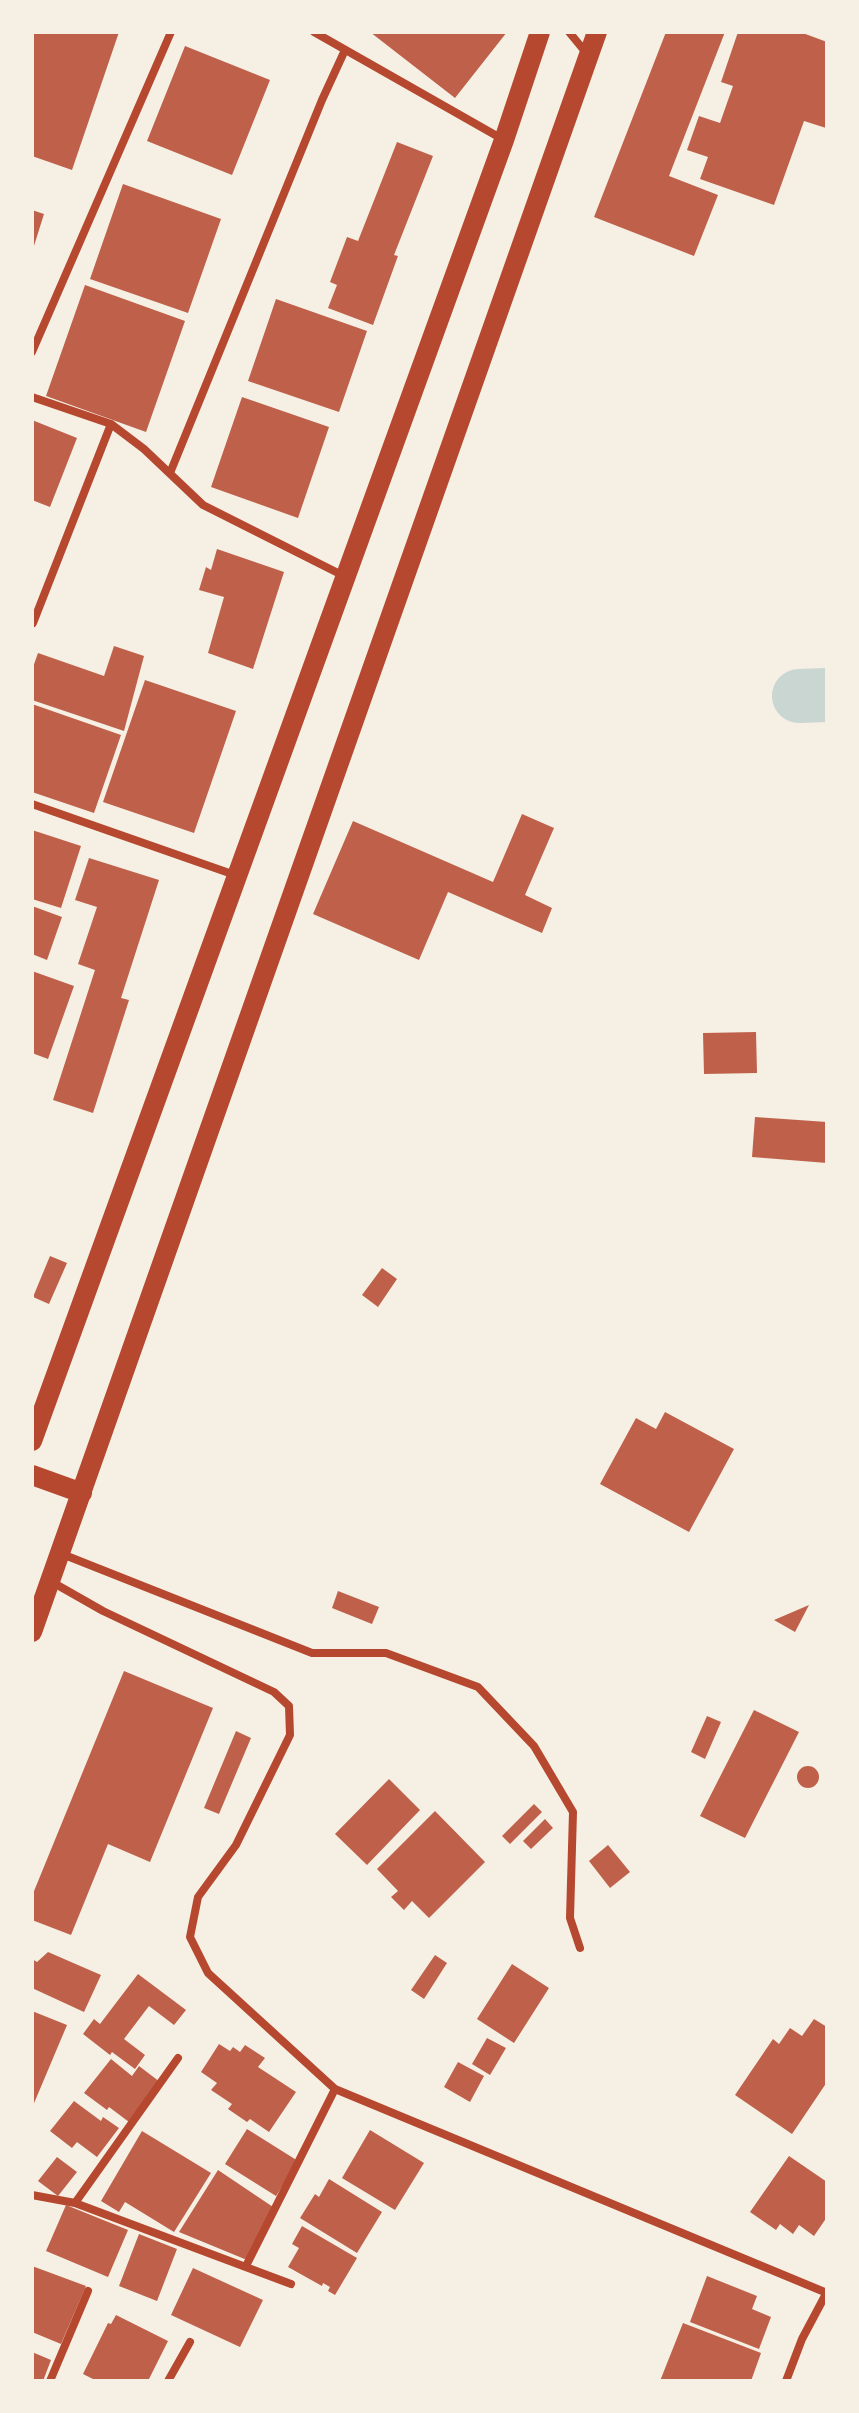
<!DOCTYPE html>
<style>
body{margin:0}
#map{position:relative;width:859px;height:2413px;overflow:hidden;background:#f6efe4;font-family:Ubuntu,sans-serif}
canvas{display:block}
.frame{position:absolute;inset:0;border:34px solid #f6efe4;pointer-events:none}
</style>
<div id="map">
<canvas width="859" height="2413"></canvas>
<div class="frame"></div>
</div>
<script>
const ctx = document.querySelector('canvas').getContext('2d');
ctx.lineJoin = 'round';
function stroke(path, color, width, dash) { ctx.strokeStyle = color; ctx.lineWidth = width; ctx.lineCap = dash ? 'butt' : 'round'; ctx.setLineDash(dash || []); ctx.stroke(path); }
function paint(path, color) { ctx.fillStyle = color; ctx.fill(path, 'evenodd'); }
stroke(new Path2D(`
 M799,696L827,695`), '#c9d6d2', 54);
paint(new Path2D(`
 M32,32H119L72,170L32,156Z
 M370,32H507L455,98Z
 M666,32H725L669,176L718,195L694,256L594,217Z
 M738,32H800L827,42V125L826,128L804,121L774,205L700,179L708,157L687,150L699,116L720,123L733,86L721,82Z
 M185,46L270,80L232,175L147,141Z
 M397,142L433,156L394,255L398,256L373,325L328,308L337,285L330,282L347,237L358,241Z
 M123,184L221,219L188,313L90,279Z
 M32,210L44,214L33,249L32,248Z
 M85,285L185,321L146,432L46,396Z
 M276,299L367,331L339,412L248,381Z
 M242,397L329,427L298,518L211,487Z
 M32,420L77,438L50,507L32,500Z
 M217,549L284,572L253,669L208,653L224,597L199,590L206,567L211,570Z
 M114,646L144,656L124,731L32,700V670L38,653L104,676Z
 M145,680L236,711L194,833L103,802Z
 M32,704L121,735L94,813L32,792Z
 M522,814L554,828L525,895L552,908L542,933L448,892L419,960L313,914L353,821L493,882Z
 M32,830L81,846L61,908L32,899Z
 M89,858L159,880L121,998L129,1000L93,1113L53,1100L95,970L78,964L97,907L75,900Z
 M32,906L62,917L47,960L32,954Z
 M32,971L74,986L48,1059L32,1053Z
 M756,1032L757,1073L704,1074L703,1033Z
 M755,1117L827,1122V1163L752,1157Z
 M50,1256L67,1263L49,1304L33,1297Z
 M382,1268L397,1279L378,1307L362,1295Z
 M665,1412L734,1449L689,1532L600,1484L636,1418L656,1429Z
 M338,1591L379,1607L372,1624L332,1608Z
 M809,1605L795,1632L774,1620Z
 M124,1671L213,1708L150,1862L108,1844L71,1935L32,1920V1896Z
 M754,1710L799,1732L745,1838L700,1816Z
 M707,1716L721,1722L705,1759L691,1752Z
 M236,1731L251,1738L219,1814L204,1808Z
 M797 1777a11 11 0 1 1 22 0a11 11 0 1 1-22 0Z
 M389,1779L420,1810L367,1865L335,1834Z
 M534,1804L542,1812L510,1844L502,1836Z
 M435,1811L485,1862L429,1918L412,1901L404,1910L391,1897L398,1891L377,1869Z
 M545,1819L553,1828L531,1849L523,1841Z
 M608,1845L630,1872L610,1888L589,1861Z
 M48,1952L101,1975L84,2012L32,1988V1959L37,1962Z
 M435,1955L447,1963L424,1999L411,1990Z
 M512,1964L549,1988L514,2043L477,2019Z
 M138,1974L186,2010L174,2025L149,2006L124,2039L145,2055L135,2069L112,2052L110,2055L83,2034L94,2019L100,2024Z
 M32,2011L67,2025L32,2108Z
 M814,2019L827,2027V2082L792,2134L735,2095L773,2039L779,2044L790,2028L802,2036Z
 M487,2038L506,2048L490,2075L472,2064Z
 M219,2044L230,2051L233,2047L240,2052L245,2045L265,2058L258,2067L296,2092L269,2132L250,2119L247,2122L228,2109L232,2104L211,2090L217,2083L201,2072Z
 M111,2059L132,2076L139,2066L160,2082L129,2122L109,2107L107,2110L84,2093Z
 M458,2062L484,2076L470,2102L444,2087Z
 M74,2101L101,2121L103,2117L119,2128L97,2157L77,2142L72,2148L50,2131Z
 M247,2129L298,2161L276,2196L225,2164Z
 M370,2130L424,2163L395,2210L342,2178Z
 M142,2131L211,2173L174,2232L125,2202L119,2212L101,2201Z
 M789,2156L827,2182V2217L814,2236L799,2225L793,2234L780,2224L776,2230L750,2212Z
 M57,2157L77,2172L58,2196L38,2181Z
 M218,2170L276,2209L247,2260L179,2232Z
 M329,2179L382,2212L357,2253L300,2218L315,2194L319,2197Z
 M66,2205L128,2230L108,2277L46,2251Z
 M302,2226L357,2258L335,2295L328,2291L330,2287L323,2283L322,2286L288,2267L299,2248L292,2244Z
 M139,2234L177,2249L157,2301L119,2286Z
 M32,2266L86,2286L61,2344L32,2332Z
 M193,2268L263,2300L240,2347L171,2315Z
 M707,2276L757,2296L752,2309L771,2317L759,2349L690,2322Z
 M116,2315L168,2341L148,2381H97L83,2374L108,2323L111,2324Z
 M683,2323L761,2353L751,2381H660Z
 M32,2352L51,2360L43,2381H32Z`), '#bf614a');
stroke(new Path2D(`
 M314,32L504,140
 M569,32L588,55
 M32,352L171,32
 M32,397L111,424L144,449L203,505L344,576
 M170,473L322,100L345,50
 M33,623L111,424
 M32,804L235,875
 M62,1554L312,1653H386L478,1687L534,1746L573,1812L570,1918L580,1948
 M52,1582L103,1611L274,1692L289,1706L290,1735L236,1845L198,1897L190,1937L208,1973L335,2089L827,2293
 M32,2195L75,2203L291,2284
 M75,2203L178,2058
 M246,2266L335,2089
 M50,2381L88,2291
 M168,2381L190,2342
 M786,2381L802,2339L827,2292`), '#b5482f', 8);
stroke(new Path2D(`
 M32,1441L504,140L540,32
 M32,1475L82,1493
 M32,1632L597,32`), '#b5482f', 20);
</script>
